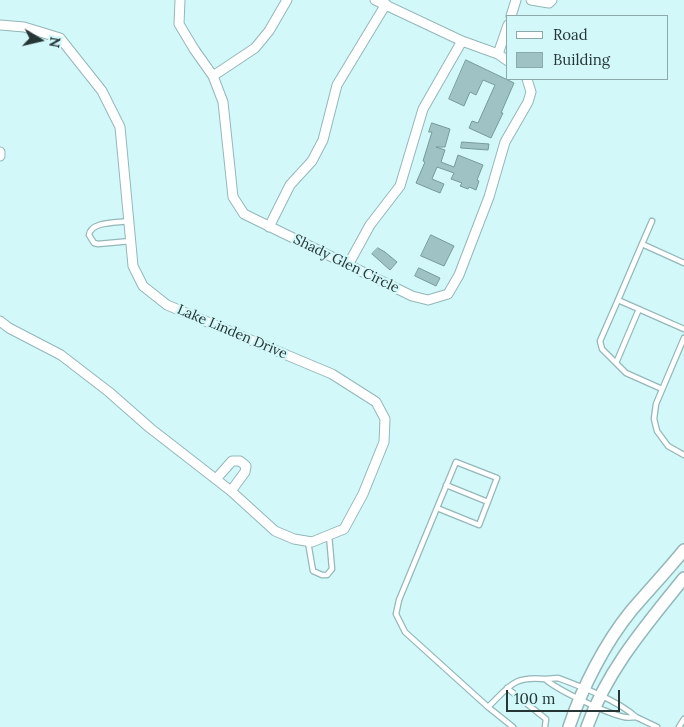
<!DOCTYPE html>
<style>
body{margin:0}
#map{position:relative;width:684px;height:727px;overflow:hidden;background:#d2f8f9;font-family:Lora,serif}
canvas{display:block}
.legend{position:absolute;left:506px;top:15px;width:162px;height:65px;box-sizing:border-box;background:#d2f8f9;border:1px solid #8daaab;margin:0;padding:6px 9px;list-style:none;font-size:15px;color:#263535}
.legend li{display:flex;align-items:center;gap:10px;height:25px}
.legend b{width:25px;border:1px solid #8daaab}
.north{position:absolute;left:15px;top:15px;width:50px;height:50px;-webkit-text-stroke:4px #d2f8f9;paint-order:stroke;rotate:99deg;font-size:14px;font-weight:700;line-height:20px;text-align:center;color:#263535}
.north::after{content:'';display:block;margin:auto;width:18px;height:22px;background:#263535;clip-path:polygon(50% 0,100% 100%,50% 72%,0 100%)}
.scale{position:absolute;left:506px;top:690px;width:114px;height:22px;box-sizing:border-box;border:2px solid #263535;border-top:0;padding-left:6px;font-size:15px;line-height:18px;white-space:nowrap;color:#263535;-webkit-text-stroke:4px #d2f8f9;paint-order:stroke}
</style>
<div id="map">
<canvas width="684" height="727"></canvas>
<ul class="legend">
<li><b style="height:6px;background:#fff"></b>Road</li>
<li><b style="height:14px;background:#9fc3c4"></b>Building</li>
</ul>
<div class="north">N</div>
<div class="scale">100 m</div>
</div>
<script>
const ctx = document.querySelector('canvas').getContext('2d');
ctx.lineJoin = 'round';
function paint(path, color) { ctx.fillStyle = color; ctx.fill(path, 'evenodd'); }
function stroke(path, color, width, dash) { ctx.strokeStyle = color; ctx.lineWidth = width; ctx.lineCap = dash ? 'butt' : 'round'; ctx.setLineDash(dash || []); ctx.stroke(path); }
function label(font, color, halo, rows, align = 'center') {
  ctx.font = font + ' Lora,serif'; ctx.lineWidth = 4.5; ctx.setLineDash([]); ctx.textBaseline = 'middle'; ctx.strokeStyle = halo; ctx.fillStyle = color; for (const [text, x, y, turn = 0] of rows) {
    ctx.save(); ctx.translate(x, y); ctx.rotate((+turn || 0) * Math.PI / 180); ctx.textAlign = isNaN(turn) ? turn : align; if (halo) ctx.strokeText(text, 0, 0); ctx.fillText(text, 0, 0); ctx.restore();
  }
}
const building = new Path2D(`
 M466,60L514,83L501,113H503L491,138L469,128L472,121L478,123L495,85L483,80L476,95L470,92L464,106L449,99Z
 M432,123L450,129L445,147H436L445,150L441,162L454,167L458,155L483,165L477,180L479,181L476,190L469,187L468,189L460,186L462,183L451,179L454,173L437,167L432,179L444,184L440,193L416,183L425,162L423,161L432,132H429Z
 M462,142L489,144L488,150L461,148Z
 M431,235L454,246L444,266L421,256Z
 M378,248L385,252L397,262L390,270L372,254Z
 M419,268L440,278L436,286L415,276Z`);
paint(building, '#9fc3c4');
stroke(building, '#77999a', 1);
const lane = new Path2D(`
 M129,221C117,223 91,221 89,235L94,243L98,244L131,241
 M642,244L652,221
 M684,263L642,244L618,300L684,329
 M618,300L600,341L602,349L626,373L662,389
 M684,338L656,404L654,419L657,431L668,446L684,455
 M616,363L639,309
 M446,485L488,502
 M437,508L479,525L497,478L456,462L399,600L396,614L405,632L488,707L513,727
 M308,542L313,571L322,575H327L332,569L329,535
 M558,678C582,687 617,700 636,717C632,717 628,718 624,717C606,713 559,691 545,679Z
 M507,688L546,719L545,727
 M488,707C510,686 513,676 545,679
 M636,717L657,727
 M679,727L684,719`);
const street = new Path2D(`
 M180,0L179,24L194,49L213,76L223,102L233,197L244,214L412,296L428,300L448,294L459,275L489,197L505,142L528,102L531,92L527,79
 M375,0L462,41L498,54L508,61
 M531,0L549,3L552,0
 M511,16L516,0
 M0,25L24,27L60,38L102,91L120,127L133,266L143,286L167,305L332,374L376,402L385,419L384,442L363,494L344,529L312,542L294,539L275,531L231,491L150,428L109,392L61,355L9,328L0,321
 M498,54L508,25
 M213,76L255,48L269,31L287,0
 M0,152V156
 M269,227L290,185L312,161L323,140L337,85L386,4
 M348,265L370,225L400,186L423,109L462,41
 M216,479L232,461H240L246,466L245,472L231,491`);
const secondary = new Path2D(`
 M569,727C582,688 605,643 631,611C648,591 667,571 684,550
 M587,727C607,670 647,624 684,578`);
stroke(lane, '#94b7b8', 7);
stroke(street, '#94b7b8', 11);
stroke(secondary, '#94b7b8', 14);
stroke(lane, '#fff', 4.5);
stroke(street, '#fff', 9);
stroke(secondary, '#fff', 11);
label('14px', '#263535', '#d2f8f9', [
 ["Shady Glen Circle",346,264,26],
 ["Lake Linden Drive",232,332,23]
]);
</script>
